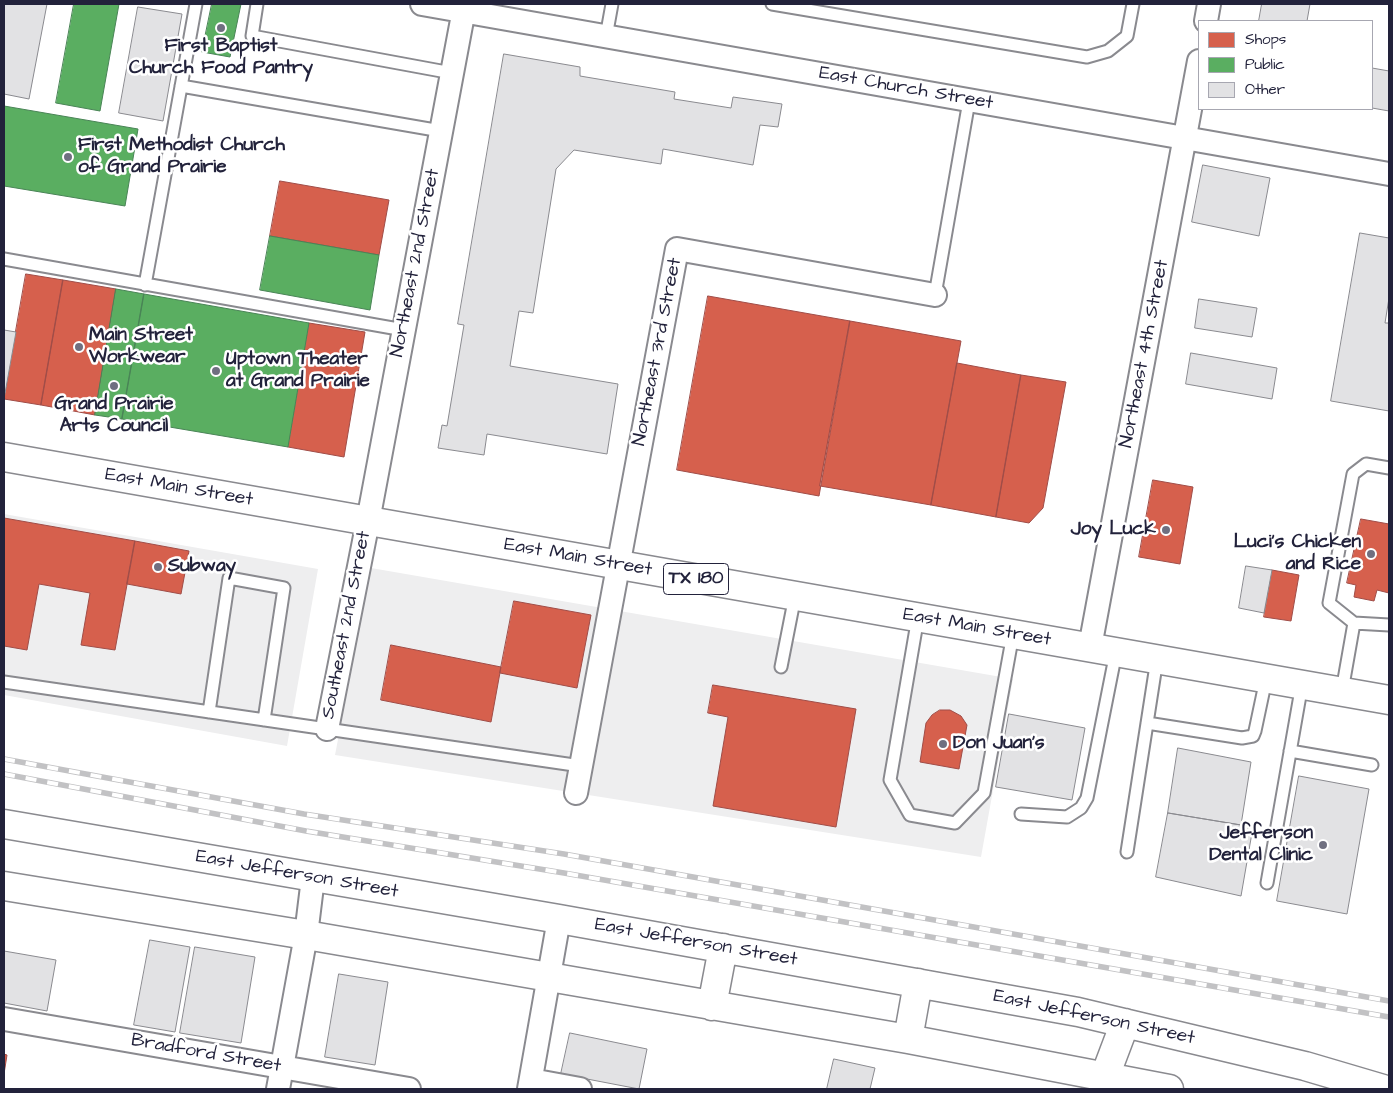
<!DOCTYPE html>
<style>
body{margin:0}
#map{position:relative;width:1393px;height:1093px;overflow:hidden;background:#fff;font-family:"Architects Daughter",sans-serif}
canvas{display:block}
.frame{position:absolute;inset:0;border:5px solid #22223b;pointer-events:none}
.legend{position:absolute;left:1198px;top:20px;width:175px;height:90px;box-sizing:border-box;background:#fff;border:1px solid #a7a7b1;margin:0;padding:6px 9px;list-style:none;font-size:15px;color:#22223b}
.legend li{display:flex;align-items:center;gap:10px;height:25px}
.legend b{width:25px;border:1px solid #a7a7b1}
</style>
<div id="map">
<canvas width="1393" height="1093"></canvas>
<div class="frame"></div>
<ul class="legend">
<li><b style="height:14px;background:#d6604d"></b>Shops</li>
<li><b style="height:14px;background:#5aae61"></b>Public</li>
<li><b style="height:14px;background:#e2e2e4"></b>Other</li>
</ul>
</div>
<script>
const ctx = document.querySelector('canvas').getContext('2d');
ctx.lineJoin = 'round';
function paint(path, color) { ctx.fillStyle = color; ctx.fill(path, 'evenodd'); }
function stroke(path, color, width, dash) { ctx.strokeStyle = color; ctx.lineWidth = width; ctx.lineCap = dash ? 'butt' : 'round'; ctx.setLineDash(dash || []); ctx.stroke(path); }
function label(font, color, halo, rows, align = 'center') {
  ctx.font = font + ' "Architects Daughter",sans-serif'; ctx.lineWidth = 5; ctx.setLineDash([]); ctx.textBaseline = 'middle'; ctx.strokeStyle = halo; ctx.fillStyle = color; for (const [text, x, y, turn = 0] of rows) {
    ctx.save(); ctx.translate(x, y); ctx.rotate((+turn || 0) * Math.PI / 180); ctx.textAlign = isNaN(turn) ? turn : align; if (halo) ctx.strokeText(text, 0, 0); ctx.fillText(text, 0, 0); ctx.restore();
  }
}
paint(new Path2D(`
 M4,514L318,569L287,746L4,695Z
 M371,568L1013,679L981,857L335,755Z`), '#eeeeef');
const shops = new Path2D(`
 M280,181L389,200L379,255L270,236Z
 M26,274L63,280L41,405L4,399Z
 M63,280L116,289L95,415L41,405Z
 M708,296L850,321L819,496L677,470Z
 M850,321L961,341L931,505L820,486Z
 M309,323L365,332L344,457L288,447Z
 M957,363L1021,375L996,517L931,505Z
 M1021,375L1066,382L1043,508L1029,523L996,517Z
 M1153,480L1193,487L1180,564L1139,557Z
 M4,518L135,541L115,650L81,645L90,593L39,584L27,650L4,646Z
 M1361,519L1389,524V593L1377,590L1374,601L1354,597L1356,585L1347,583Z
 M135,541L189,551L181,594L127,584Z
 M1272,570L1299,575L1291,621L1264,617Z
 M514,601L591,615L577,688L500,673Z
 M391,645L501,667L491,722L381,700Z
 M713,685L856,709L836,827L713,806L728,717L708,713Z
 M940,710H950L961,716L967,725L959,769L920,762L926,723L932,715Z
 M4,1054L7,1055L4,1074Z`);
paint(shops, '#d6604d');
stroke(shops, '#a04d48', 1);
const public = new Path2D(`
 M74,4H119L100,111L56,103Z
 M212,4H241L230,57L202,52Z
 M4,106L138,129L125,206L4,186Z
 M270,236L379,255L370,310L260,290Z
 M116,289L144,294L122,419L95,415Z
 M144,294L309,323L288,447L122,419Z`);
paint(public, '#5aae61');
stroke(public, '#498456', 1);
const building = new Path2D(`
 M4,4H47L29,99L4,94Z
 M1262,4H1310L1307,21H1259Z
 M138,7L182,14L163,121L119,113Z
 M504,54L580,67V76L675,92L674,99L731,108L733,97L782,104L778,127L760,125L753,165L663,149L661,164L574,150L556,169L533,313L519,311L510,366L618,384L607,454L487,434L484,455L438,448L442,425L447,426L464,325L458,324Z
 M1372,68L1389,71V111L1372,108Z
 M1203,165L1270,178L1259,236L1192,222Z
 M1360,233L1389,238V298L1385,323H1389V411L1331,401Z
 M1199,299L1257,308L1252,337L1195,328Z
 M4,330L16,332L4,399Z
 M1191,353L1277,368L1272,399L1186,384Z
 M1246,566L1272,570L1264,613L1239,608Z
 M1009,714L1085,728L1072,800L996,787Z
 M1178,748L1251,762L1241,825L1168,813Z
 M1299,776L1369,789L1347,914L1277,901Z
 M1168,813L1253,827L1241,896L1156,877Z
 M150,940L190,947L175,1032L134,1025Z
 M195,947L255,957L241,1043L180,1033Z
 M4,951L56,960L47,1011L4,1003Z
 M339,974L388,982L375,1065L325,1057Z
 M570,1033L647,1049L639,1089L561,1074Z
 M834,1059L875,1068L870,1089H827Z`);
paint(building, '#e2e2e4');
stroke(building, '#8a8a8f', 1);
const service = new Path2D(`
 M257,4L252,36L452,73
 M772,4L1087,57L1108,51L1127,36L1133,4
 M606,37L612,4
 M181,86L441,131
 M4,259L404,330
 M145,285L196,4
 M935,295L969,101
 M1389,468L1366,464L1353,474L1329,603L1354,623L1389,625
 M918,617L890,780L910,815L955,823L984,793L1013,634
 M781,667L795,596
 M4,682L581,766
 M1342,691L1354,623
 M209,712L229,578L284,588L264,720
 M1147,723L1242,738L1253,736L1255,731L1266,679
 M1290,751L1372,765
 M1021,814L1067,817L1081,808L1087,798L1116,652
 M1127,852L1157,659
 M1267,883L1302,684`);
const minor = new Path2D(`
 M422,4L1389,174
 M1206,21L1209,4
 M1090,647L1199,61
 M327,729L368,521L465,4
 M576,793L677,249L935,295
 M4,1019L409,1089
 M531,1080L580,1089
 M278,1089L306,935L313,878
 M529,1089L559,919`);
const secondary = new Path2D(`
 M4,824L559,919L1078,1012L1305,1066L1383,1089
 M4,886L306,935L908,1039L1169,1089
 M712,1006L723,948
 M908,1039L918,983
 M1105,1076L1125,1023`);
const primary = new Path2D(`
 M4,457L1389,700`);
stroke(service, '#8a8a8f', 15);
stroke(minor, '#8a8a8f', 26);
stroke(secondary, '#8a8a8f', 31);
stroke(primary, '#8a8a8f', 31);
stroke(service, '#fff', 11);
stroke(minor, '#fff', 22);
stroke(secondary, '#fff', 28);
stroke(primary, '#fff', 28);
const rail = new Path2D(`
 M4,759L304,814L564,854L1389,1001
 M4,774L306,831L564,873L1389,1017`);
stroke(rail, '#c2c2c4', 5.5);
stroke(rail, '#fff', 4, [11]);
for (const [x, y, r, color] of [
 [221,28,5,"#6f6f80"],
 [68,157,5,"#6f6f80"],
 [79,347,5,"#6f6f80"],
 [216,371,5,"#6f6f80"],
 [114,386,5,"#6f6f80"],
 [1166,530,5,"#6f6f80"],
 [1371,554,5,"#6f6f80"],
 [158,567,5,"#6f6f80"],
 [943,744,5,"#6f6f80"],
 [1323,845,5,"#6f6f80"]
]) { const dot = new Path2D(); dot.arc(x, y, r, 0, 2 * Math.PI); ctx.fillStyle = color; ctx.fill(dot); stroke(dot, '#fff', 2); }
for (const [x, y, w] of [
 [696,579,65]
]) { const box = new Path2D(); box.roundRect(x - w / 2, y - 15.5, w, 31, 4); ctx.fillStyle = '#fff'; ctx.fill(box); stroke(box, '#22223b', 1); }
label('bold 18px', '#22223b', null, [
 ["TX 180",696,579]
]);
label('bold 19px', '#22223b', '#fff', [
 ["First Baptist",221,47,"center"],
 ["Church Food Pantry",221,69,"center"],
 ["First Methodist Church",78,146],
 ["of Grand Prairie",78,168],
 ["Main Street",89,336],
 ["Workwear",89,358],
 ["Uptown Theater",226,360],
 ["at Grand Prairie",226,382],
 ["Grand Prairie",114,405,"center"],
 ["Arts Council",114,427,"center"],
 ["Joy Luck",1156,530,"right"],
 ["Luci's Chicken",1361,543,"right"],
 ["and Rice",1361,565,"right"],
 ["Subway",168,567],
 ["Don Juan's",953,744],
 ["Jefferson",1313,834,"right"],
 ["Dental Clinic",1313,856,"right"]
], 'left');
label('19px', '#22223b', '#fff', [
 ["East Church Street",906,89,10],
 ["Northeast 2nd Street",416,263,-79],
 ["Northeast 3rd Street",658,352,-79],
 ["Northeast 4th Street",1145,354,-79],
 ["East Main Street",179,488,10],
 ["East Main Street",578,558,10],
 ["Southeast 2nd Street",347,625,-79],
 ["East Main Street",977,628,10],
 ["East Jefferson Street",297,875,10],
 ["East Jefferson Street",696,943,10],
 ["East Jefferson Street",1094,1018,12],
 ["Bradford Street",206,1054,10]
]);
</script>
